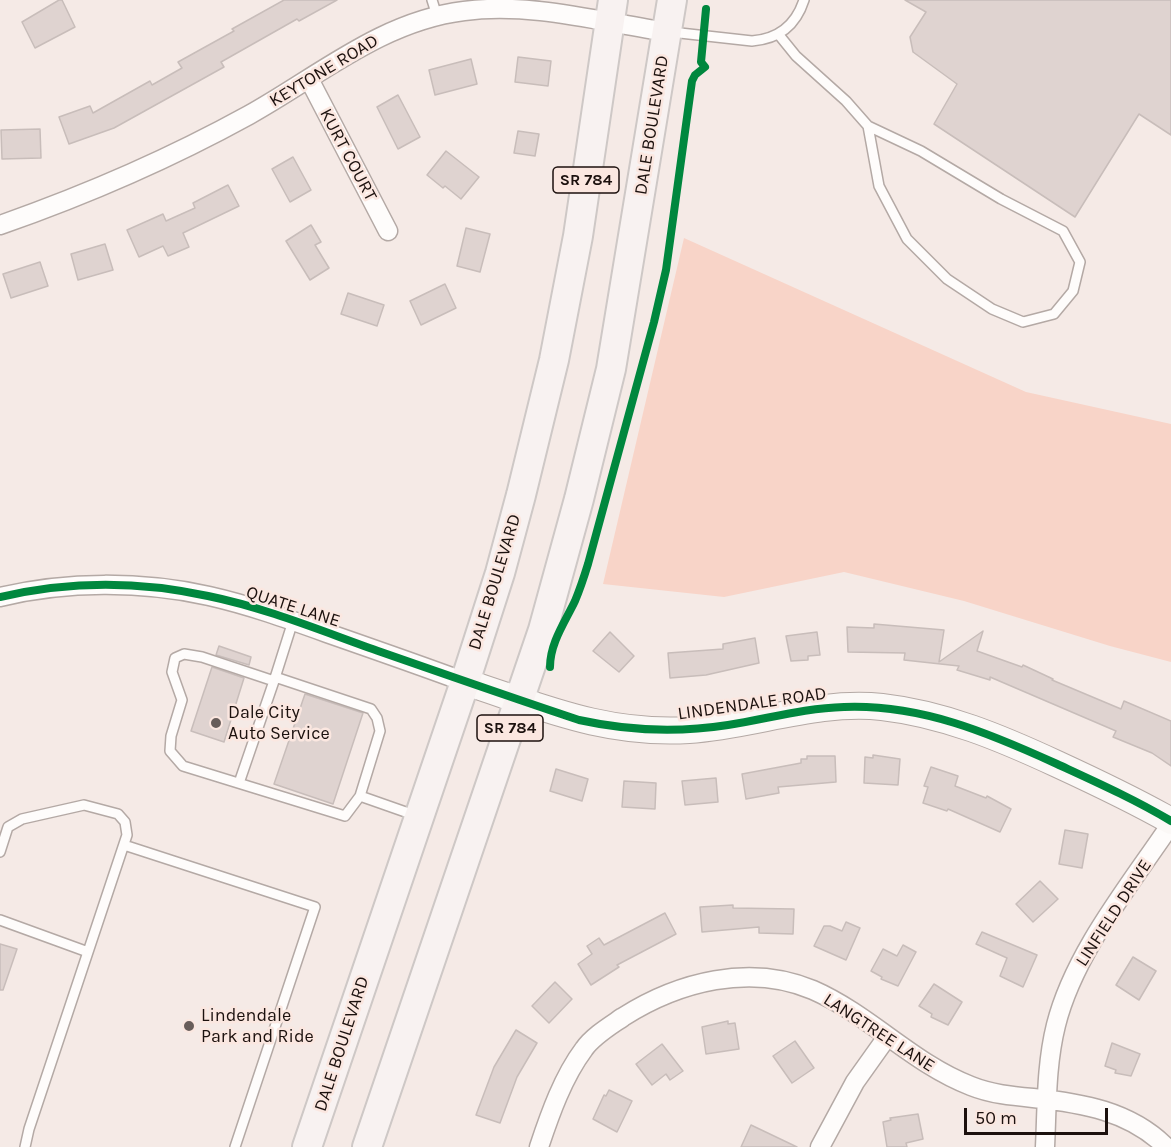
<!DOCTYPE html>
<style>
body{margin:0}
#map{position:relative;width:1171px;height:1147px;overflow:hidden;background:#f5eae6;font-family:Karla,sans-serif}
canvas{display:block}
.scale{position:absolute;left:964px;top:1108px;width:144px;height:27px;box-sizing:border-box;border:3px solid #1c110e;border-top:0;padding-left:8px;font-size:18px;line-height:21px;white-space:nowrap;color:#1c110e;-webkit-text-stroke:4px #fbe7e0;paint-order:stroke}
</style>
<div id="map">
<canvas width="1171" height="1147"></canvas>
<div class="scale">50 m</div>
</div>
<script>
const ctx = document.querySelector('canvas').getContext('2d');
ctx.lineJoin = 'round';
function paint(path, color) { ctx.fillStyle = color; ctx.fill(path, 'evenodd'); }
function stroke(path, color, width, dash) { ctx.strokeStyle = color; ctx.lineWidth = width; ctx.lineCap = dash ? 'butt' : 'round'; ctx.setLineDash(dash || []); ctx.stroke(path); }
function label(font, color, halo, rows, align = 'center') {
  ctx.font = font + ' Karla,sans-serif'; ctx.lineWidth = 5; ctx.setLineDash([]); ctx.textBaseline = 'middle'; ctx.strokeStyle = halo; ctx.fillStyle = color; for (const [text, x, y, turn = 0] of rows) {
    ctx.save(); ctx.translate(x, y); ctx.rotate((+turn || 0) * Math.PI / 180); ctx.textAlign = isNaN(turn) ? turn : align; if (halo) ctx.strokeText(text, 0, 0); ctx.fillText(text, 0, 0); ctx.restore();
  }
}
paint(new Path2D(`
 M684,238L1026,392L1171,424V662L1110,646L964,601L844,572L724,597L603,584Z`), '#f8d4c8');
const building = new Path2D(`
 M59,0H62L75,27L35,48L22,22Z
 M284,0H337L299,21L297,19L221,62L224,67L114,128L69,144L59,117L90,106L93,113L150,81L152,85L182,68L178,62L234,31L232,29Z
 M905,0H1171V135L1139,114L1075,217L934,124L957,84L913,52L910,37L926,12Z
 M518,57L551,61L548,86L515,82Z
 M471,59L477,84L435,95L429,70Z
 M398,95L420,137L398,149L377,107Z
 M40,129L41,158L2,159L1,130Z
 M518,131L539,134L535,156L514,153Z
 M446,151L479,177L461,199L445,186L443,188L427,175Z
 M293,157L311,190L290,202L272,169Z
 M228,185L239,206L183,233L189,247L168,256L163,246L139,257L127,230L163,214L166,221L195,208L193,203Z
 M311,225L321,242L315,245L329,268L310,280L286,241Z
 M466,228L490,234L480,272L457,266Z
 M105,244L113,270L78,280L71,254Z
 M40,262L48,286L11,298L3,274Z
 M445,284L456,308L421,325L410,301Z
 M348,293L384,305L377,326L341,314Z
 M874,624L944,630L939,662L983,631L977,651L1022,667L1023,665L1053,679L1052,680L1121,709L1124,701L1171,721V766L1152,753L1113,737L1116,731L990,677V680L957,670L959,666L904,660L905,653L848,652L847,627L874,628Z
 M610,632L634,656L619,672L593,651Z
 M817,632L820,655L808,656V660L791,661L786,636Z
 M755,638L759,663L706,675L670,678L668,653L723,649V644Z
 M219,646L251,657L249,665L216,655Z
 M212,667L244,678L224,742L191,731Z
 M305,694L363,713L333,804L274,784Z
 M873,755L900,759L898,785L864,783L865,757L873,758Z
 M807,756H835L836,782L778,787L779,793L746,799L742,774L801,763V759H807Z
 M931,767L958,776L955,786L986,798L987,796L1011,809L1000,832L948,809L947,811L923,803L928,787L924,786Z
 M556,769L588,779L582,801L550,791Z
 M716,778L718,802L685,805L682,781Z
 M624,781L656,783L655,809L622,807Z
 M1065,830L1088,834L1082,868L1059,864Z
 M1040,881L1058,899L1033,922L1016,904Z
 M733,905V908L794,909L793,934L759,933V927L702,932L700,907Z
 M665,913L676,934L617,965L619,967L591,985L578,964L592,954L587,946L599,938L604,945Z
 M846,922L860,928L846,960L814,946L824,926H830L842,931Z
 M982,932L1037,955L1023,987L1000,976L1007,958L976,944Z
 M0,944L17,949L3,990H0Z
 M903,945L916,952L898,986L881,979L882,977L871,971L883,949L897,956Z
 M1133,957L1156,971L1139,1000L1116,985Z
 M555,982L572,999L549,1023L532,1006Z
 M934,984L962,1002L948,1025L931,1017L932,1014L919,1006Z
 M728,1021V1024L735,1023L739,1049L706,1054L702,1027Z
 M516,1030L537,1043L517,1077L500,1123L476,1115L494,1067Z
 M795,1041L814,1068L792,1083L773,1056Z
 M1112,1043L1140,1054L1131,1076L1115,1073L1116,1070L1105,1066Z
 M662,1044L683,1071L670,1080L666,1074L652,1085L636,1064Z
 M609,1090L632,1101L617,1132L593,1119L604,1095L606,1096Z
 M918,1114L923,1139L906,1143L907,1147H887L883,1122L891,1120L890,1118Z
 M751,1125L797,1147H741Z`);
paint(building, '#dfd3d0');
stroke(building, '#c8bdba', 1.5);
const lane = new Path2D(`
 M432,0L437,16
 M671,32L752,41C779,39 796,25 804,0
 M779,35L796,56L846,101L868,126L879,186L907,239L947,279L992,309L1023,322L1054,314L1073,291L1080,262L1063,231L1001,199L921,151L868,126
 M275,677L371,709L377,718L380,731L360,796
 M274,681L293,621
 M239,783L274,681L202,657L184,654L175,658L172,672L182,700L171,736L170,751L183,766L345,816L360,796L417,816
 M124,845L315,907L235,1147
 M0,852L8,827L22,819L84,805L118,814L125,822L127,835L29,1129L25,1147
 M0,920L88,952`);
const street = new Path2D(`
 M309,79L388,231
 M0,225C86,195 169,159 249,115C319,76 382,21 464,11C531,2 601,22 667,32
 M0,597C67,581 141,581 209,596C249,605 288,619 327,633C373,649 419,665 465,682
 M539,1147C550,1114 563,1077 584,1049C593,1036 610,1026 623,1017C678,982 750,963 813,990C870,1015 913,1064 971,1086C991,1094 1012,1096 1033,1098C1082,1103 1130,1111 1166,1147
 M820,1147L855,1082L887,1037
 M1045,1147C1047,1106 1046,1065 1056,1025C1074,953 1130,885 1171,824`);
const secondary = new Path2D(`
 M465,682C542,707 605,735 689,730C753,726 816,700 882,707C944,714 1001,738 1057,764C1096,782 1134,800 1171,821`);
const primary = new Path2D(`
 M307,1147L465,682L500,573L521,495L554,360L578,236L613,0
 M367,1147L543,630L579,499L611,369L672,0`);
stroke(lane, '#b4a9a5', 12);
stroke(street, '#b4a9a5', 21);
stroke(secondary, '#b4a9a5', 28);
stroke(primary, '#cec8c6', 32);
stroke(lane, '#fefcfb', 9);
stroke(street, '#fefcfb', 18);
stroke(secondary, '#fbf8f6', 26);
stroke(primary, '#f8f2f1', 28);
stroke(new Path2D(`
 M0,597C68,581 140,581 208,596C267,608 324,632 381,652C447,675 513,698 579,720C629,731 677,733 728,725C767,719 804,708 844,707C921,704 989,733 1057,764C1096,782 1134,799 1171,821
 M550,667C550,643 565,622 575,601C580,589 584,577 588,564L654,322L666,270L692,81L695,75L705,67L701,62L706,9`), '#00873e', 8);
for (const [x, y, r, color] of [
 [216,723,6,"#685d5a"],
 [189,1026,6,"#685d5a"]
]) { const dot = new Path2D(); dot.arc(x, y, r, 0, 2 * Math.PI); ctx.fillStyle = color; ctx.fill(dot); stroke(dot, '#fbe7e0', 2); }
for (const [x, y, w] of [
 [586,180,66],
 [510,728,66]
]) { const box = new Path2D(); box.roundRect(x - w / 2, y - 13, w, 26, 4.5); ctx.fillStyle = '#fbe7e0'; ctx.fill(box); stroke(box, '#1c110e', 1.5); }
label('bold 16px', '#1c110e', null, [
 ["SR 784",586,180],
 ["SR 784",510,728]
]);
label('18px', '#1c110e', '#fbe7e0', [
 ["KEYTONE ROAD",324,71,-31],
 ["DALE BOULEVARD",652,125,-81],
 ["KURT COURT",348,155,62],
 ["DALE BOULEVARD",495,582,-73],
 ["QUATE LANE",293,607,18],
 ["LINDENDALE ROAD",752,704,-8],
 ["LINFIELD DRIVE",1114,913,-57],
 ["LANGTREE LANE",879,1033,33],
 ["DALE BOULEVARD",342,1044,-72]
]);
label('18px', '#1c110e', '#fbe7e0', [
 ["Dale City",228,713],
 ["Auto Service",228,734],
 ["Lindendale",201,1016],
 ["Park and Ride",201,1037]
], 'left');
</script>
